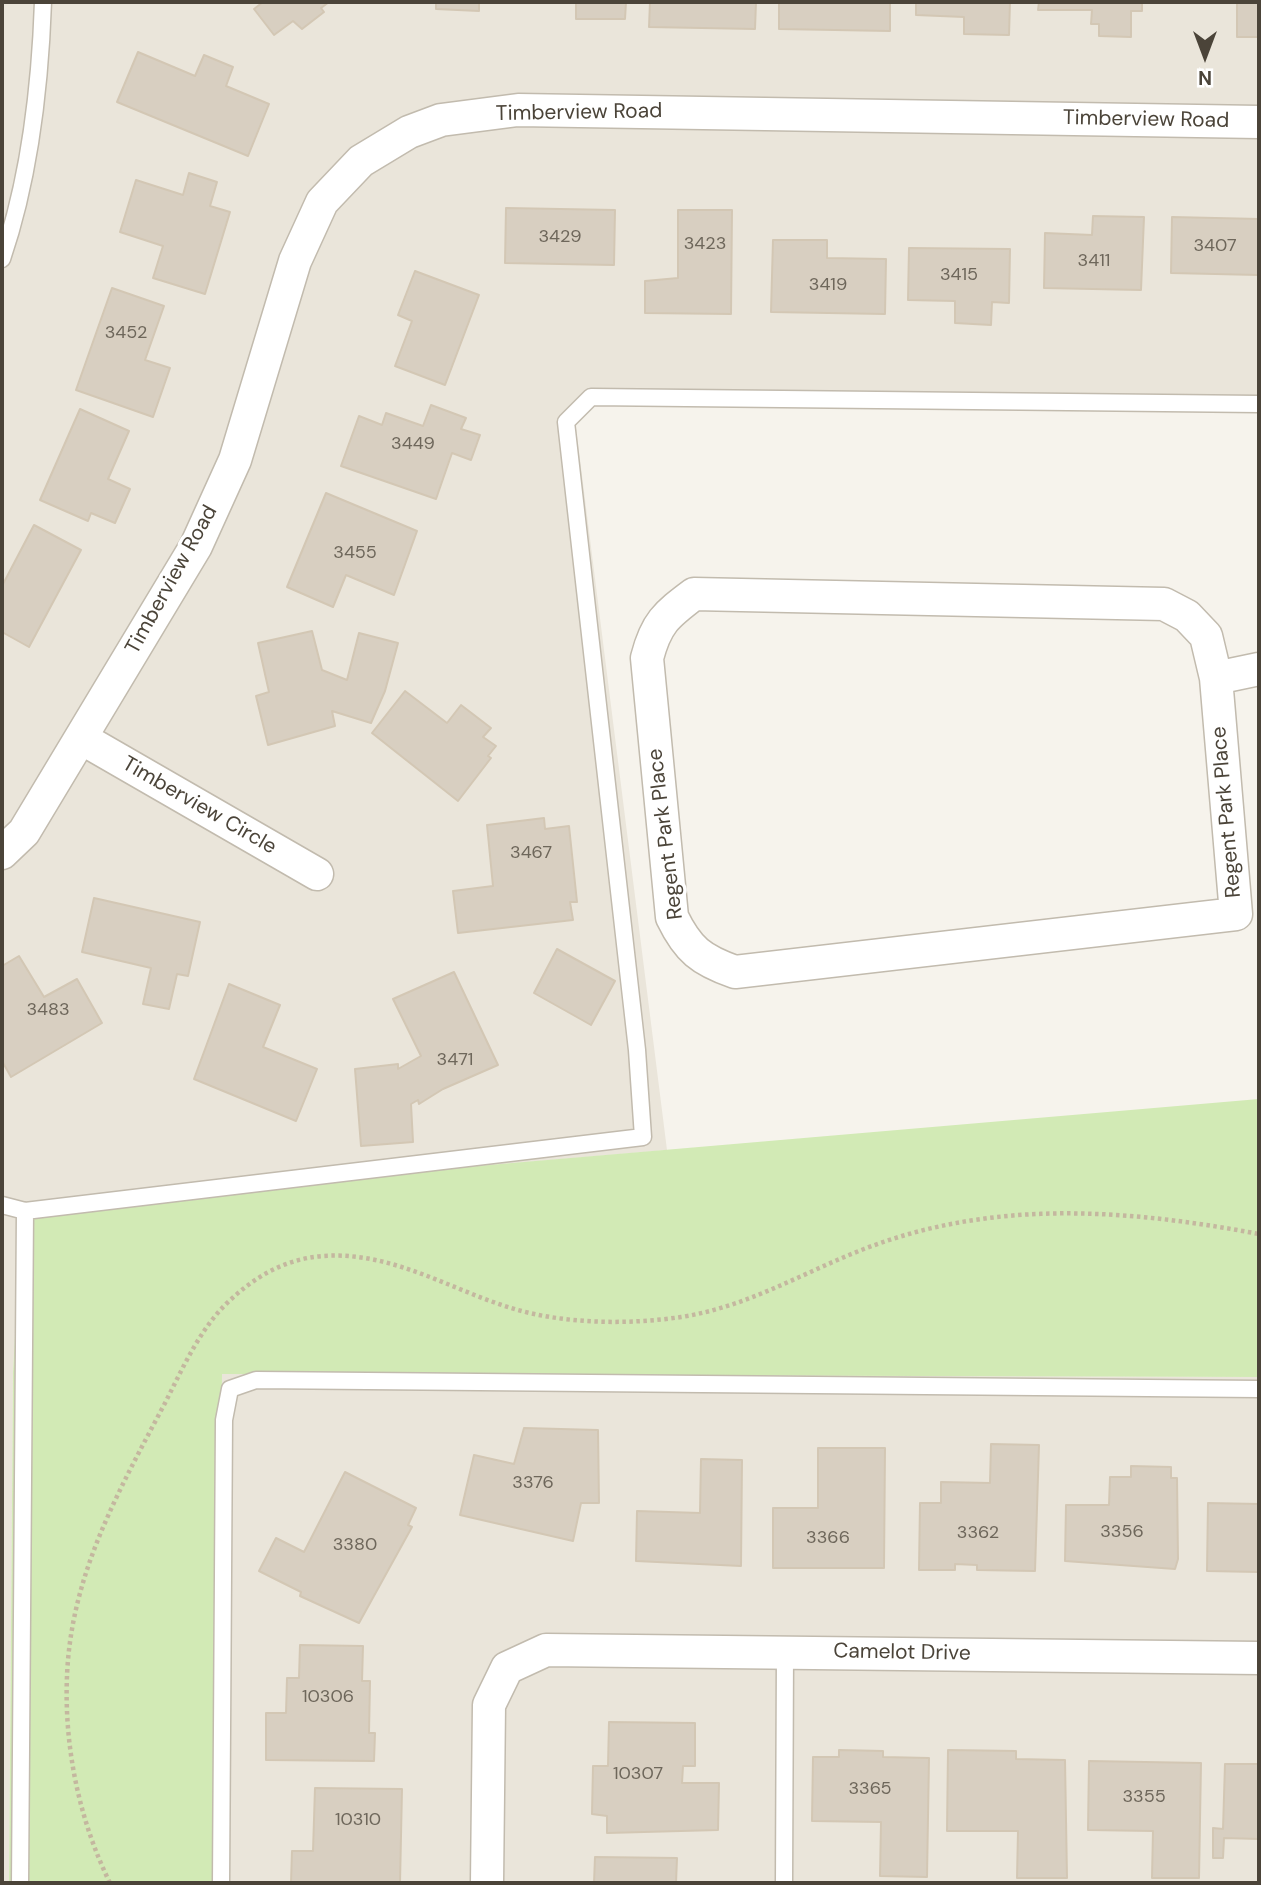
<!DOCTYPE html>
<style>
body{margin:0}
#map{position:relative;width:1261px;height:1885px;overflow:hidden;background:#f6f3ec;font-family:"DM Sans",sans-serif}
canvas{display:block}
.frame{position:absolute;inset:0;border:4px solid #4b4439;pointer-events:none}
.north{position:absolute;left:1170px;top:21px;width:70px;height:70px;-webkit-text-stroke:5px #fff;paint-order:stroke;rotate:180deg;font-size:19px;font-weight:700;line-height:28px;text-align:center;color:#4b4439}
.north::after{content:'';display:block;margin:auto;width:24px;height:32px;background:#4b4439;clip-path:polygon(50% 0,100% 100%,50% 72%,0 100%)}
</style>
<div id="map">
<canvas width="1261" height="1885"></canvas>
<div class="frame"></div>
<div class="north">N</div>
</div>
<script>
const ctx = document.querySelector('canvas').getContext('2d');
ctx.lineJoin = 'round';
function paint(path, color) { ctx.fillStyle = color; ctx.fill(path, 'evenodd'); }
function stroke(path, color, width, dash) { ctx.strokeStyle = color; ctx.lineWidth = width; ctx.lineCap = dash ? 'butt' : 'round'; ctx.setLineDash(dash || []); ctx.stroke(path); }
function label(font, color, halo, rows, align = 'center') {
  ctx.font = font + ' "DM Sans",sans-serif'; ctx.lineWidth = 7; ctx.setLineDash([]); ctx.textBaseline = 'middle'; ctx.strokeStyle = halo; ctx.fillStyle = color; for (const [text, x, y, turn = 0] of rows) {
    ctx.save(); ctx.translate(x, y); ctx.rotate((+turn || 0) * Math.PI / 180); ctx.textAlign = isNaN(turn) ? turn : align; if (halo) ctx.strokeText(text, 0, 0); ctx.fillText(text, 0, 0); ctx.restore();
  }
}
paint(new Path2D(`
 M2,2H1259V412L573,404L667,1150L22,1206L13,1372L9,1883H2Z
 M222,1373L1259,1377V1883H218Z`), '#eae5da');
paint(new Path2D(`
 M1259,1099V1377L222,1374L218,1883H9L13,1372L22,1205Z`), '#d2eab5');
const building = new Path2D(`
 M263,2H329L321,8L324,12L302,29L293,21L274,35L254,9Z
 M436,2H479V11L436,9Z
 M576,2H626L625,19H576Z
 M650,2H756L755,29L649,27Z
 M779,2H890V31L779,29Z
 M916,2H1010L1009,35L964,34V17L916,15Z
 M1039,2H1142V11H1131V37L1099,36V24H1091L1092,10H1038Z
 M1178,2H1259V37H1237V3Z
 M138,52L195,76L204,55L233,67L226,86L269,104L248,156L117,102Z
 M189,173L217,182L210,206L230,212L205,294L153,278L163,246L120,232L136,180L183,195Z
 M506,208L615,210L614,265L505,263Z
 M678,210H732L731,314L645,313V281L678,278Z
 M1093,216L1144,217L1141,290L1044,288L1045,233L1092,235Z
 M1172,217L1259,219V275L1171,273Z
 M773,240H827V258L886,259L885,314L771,312Z
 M909,248L1010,249L1009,303L992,302L991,325L955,323V301L908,300Z
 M415,271L479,295L445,385L395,366L412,321L398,315Z
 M112,288L164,306L145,360L170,368L153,417L76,390Z
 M431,405L466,418L461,429L480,435L471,460L452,453L436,499L341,466L359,416L382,425L386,413L423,426Z
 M80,409L129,431L108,479L130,489L115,523L91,513L88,521L40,500Z
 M326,493L417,531L394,595L346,575L333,607L287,587Z
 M34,525L81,550L29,647L2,632V586Z
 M312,631L322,670L347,680L359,633L398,643L385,691L371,723L332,711L335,726L268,745L256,696L269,692L258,643Z
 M405,691L447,723L461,705L491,728L483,737L496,746L488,756L491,758L458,801L372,733Z
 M544,818L545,829L569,826L577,902H570L573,920L458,933L453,891L493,886L487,825Z
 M94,898L200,922L188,976L177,974L169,1009L143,1004L151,968L82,952Z
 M557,949L615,981L591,1025L534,993Z
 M19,956L44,997L77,979L102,1023L11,1077L2,1061V966Z
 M454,972L498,1065L443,1089L419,1104L418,1100L411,1104L413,1142L361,1146L355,1069L398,1064V1069L421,1056L393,999Z
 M229,984L280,1005L263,1047L317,1069L296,1121L194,1079Z
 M524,1428L598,1430L599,1503H581L573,1541L460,1515L474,1455L514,1464Z
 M991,1444L1039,1445L1035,1571L977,1570V1565L955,1564V1570H919L920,1503H941V1482L990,1483Z
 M818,1448H885L884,1568H773V1508H818Z
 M701,1459L742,1460L741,1566L636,1561L637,1511L700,1513Z
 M1131,1466L1171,1467V1478H1177L1178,1559L1175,1569L1065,1561L1066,1505H1109L1110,1477H1131Z
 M345,1472L416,1508L408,1525L412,1527L359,1623L300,1596L301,1592L259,1571L276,1538L304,1552Z
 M1208,1503L1259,1504V1572L1207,1571Z
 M300,1645L363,1646L362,1681H370L369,1733H375L374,1761L266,1760V1713H286L287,1678H299Z
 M609,1722L695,1723V1766H683L682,1783H719L718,1830L607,1833V1816L592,1814L593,1766H608Z
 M839,1750L883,1751V1757L929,1758L927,1877L880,1876L881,1822L812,1821L813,1757H839Z
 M948,1750L1016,1751V1759L1065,1760L1067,1878H1017L1018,1831H947Z
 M1089,1761L1201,1763L1199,1878H1152L1153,1831L1088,1830Z
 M1225,1764H1259V1839L1224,1838L1223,1858H1213V1828L1223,1829Z
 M315,1788L402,1789L400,1883H291L292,1851H313Z
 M595,1857L677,1858L676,1883H594Z`);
paint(building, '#d8cfc1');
stroke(building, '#d3c7b4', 2);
const service = new Path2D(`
 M2,259C30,177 40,89 43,2
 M2,1205L25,1211L20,1883
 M25,1211L643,1137L637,1050L566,422L591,397L1259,404
 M221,1883L224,1420L230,1389L256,1380L1259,1389
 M784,1883L785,1652`);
const minor = new Path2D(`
 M694,594L1164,604L1187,616L1206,636L1216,678L1236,914L735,972C701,960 688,950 672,917L647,658C656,623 666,615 694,594Z
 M1216,678L1259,669
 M81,738L317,874
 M2,853L24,832L196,546L235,460L295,261L322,202L361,161L409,132L441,120L518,110L1259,122
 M487,1883L489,1705L507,1668L546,1650L1259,1658`);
stroke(service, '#c2bbae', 19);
stroke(minor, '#c2bbae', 35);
stroke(new Path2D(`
 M110,1883C79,1820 64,1746 67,1676C71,1575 118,1492 164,1405C182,1370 198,1332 226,1304C254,1277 284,1259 323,1256C391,1251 449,1289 511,1308C563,1324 627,1325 681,1317C747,1307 802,1273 864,1249C993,1199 1126,1209 1259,1234`), '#c4b79f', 4.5, [3.5, 3.5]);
stroke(service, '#fff', 16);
stroke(minor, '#fff', 32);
label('18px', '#6e675b', null, [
 ["3429",560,237],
 ["3423",705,244],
 ["3407",1215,246],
 ["3411",1094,261],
 ["3415",959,275],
 ["3419",828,285],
 ["3452",126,333],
 ["3449",413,444],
 ["3455",355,553],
 ["3467",531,853],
 ["3483",48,1010],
 ["3471",455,1060],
 ["3376",533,1483],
 ["3356",1122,1532],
 ["3362",978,1533],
 ["3366",828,1538],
 ["3380",355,1545],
 ["10306",328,1697],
 ["10307",638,1774],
 ["3365",870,1789],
 ["3355",1144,1797],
 ["10310",358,1820]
]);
label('21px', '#4b4439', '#fff', [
 ["Timberview Road",579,113,-1],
 ["Timberview Road",1146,120,1],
 ["Timberview Road",172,580,-61],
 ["Timberview Circle",199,806,30],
 ["Regent Park Place",1227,812,-95],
 ["Regent Park Place",666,834,-97],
 ["Camelot Drive",902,1653,1]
]);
</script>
